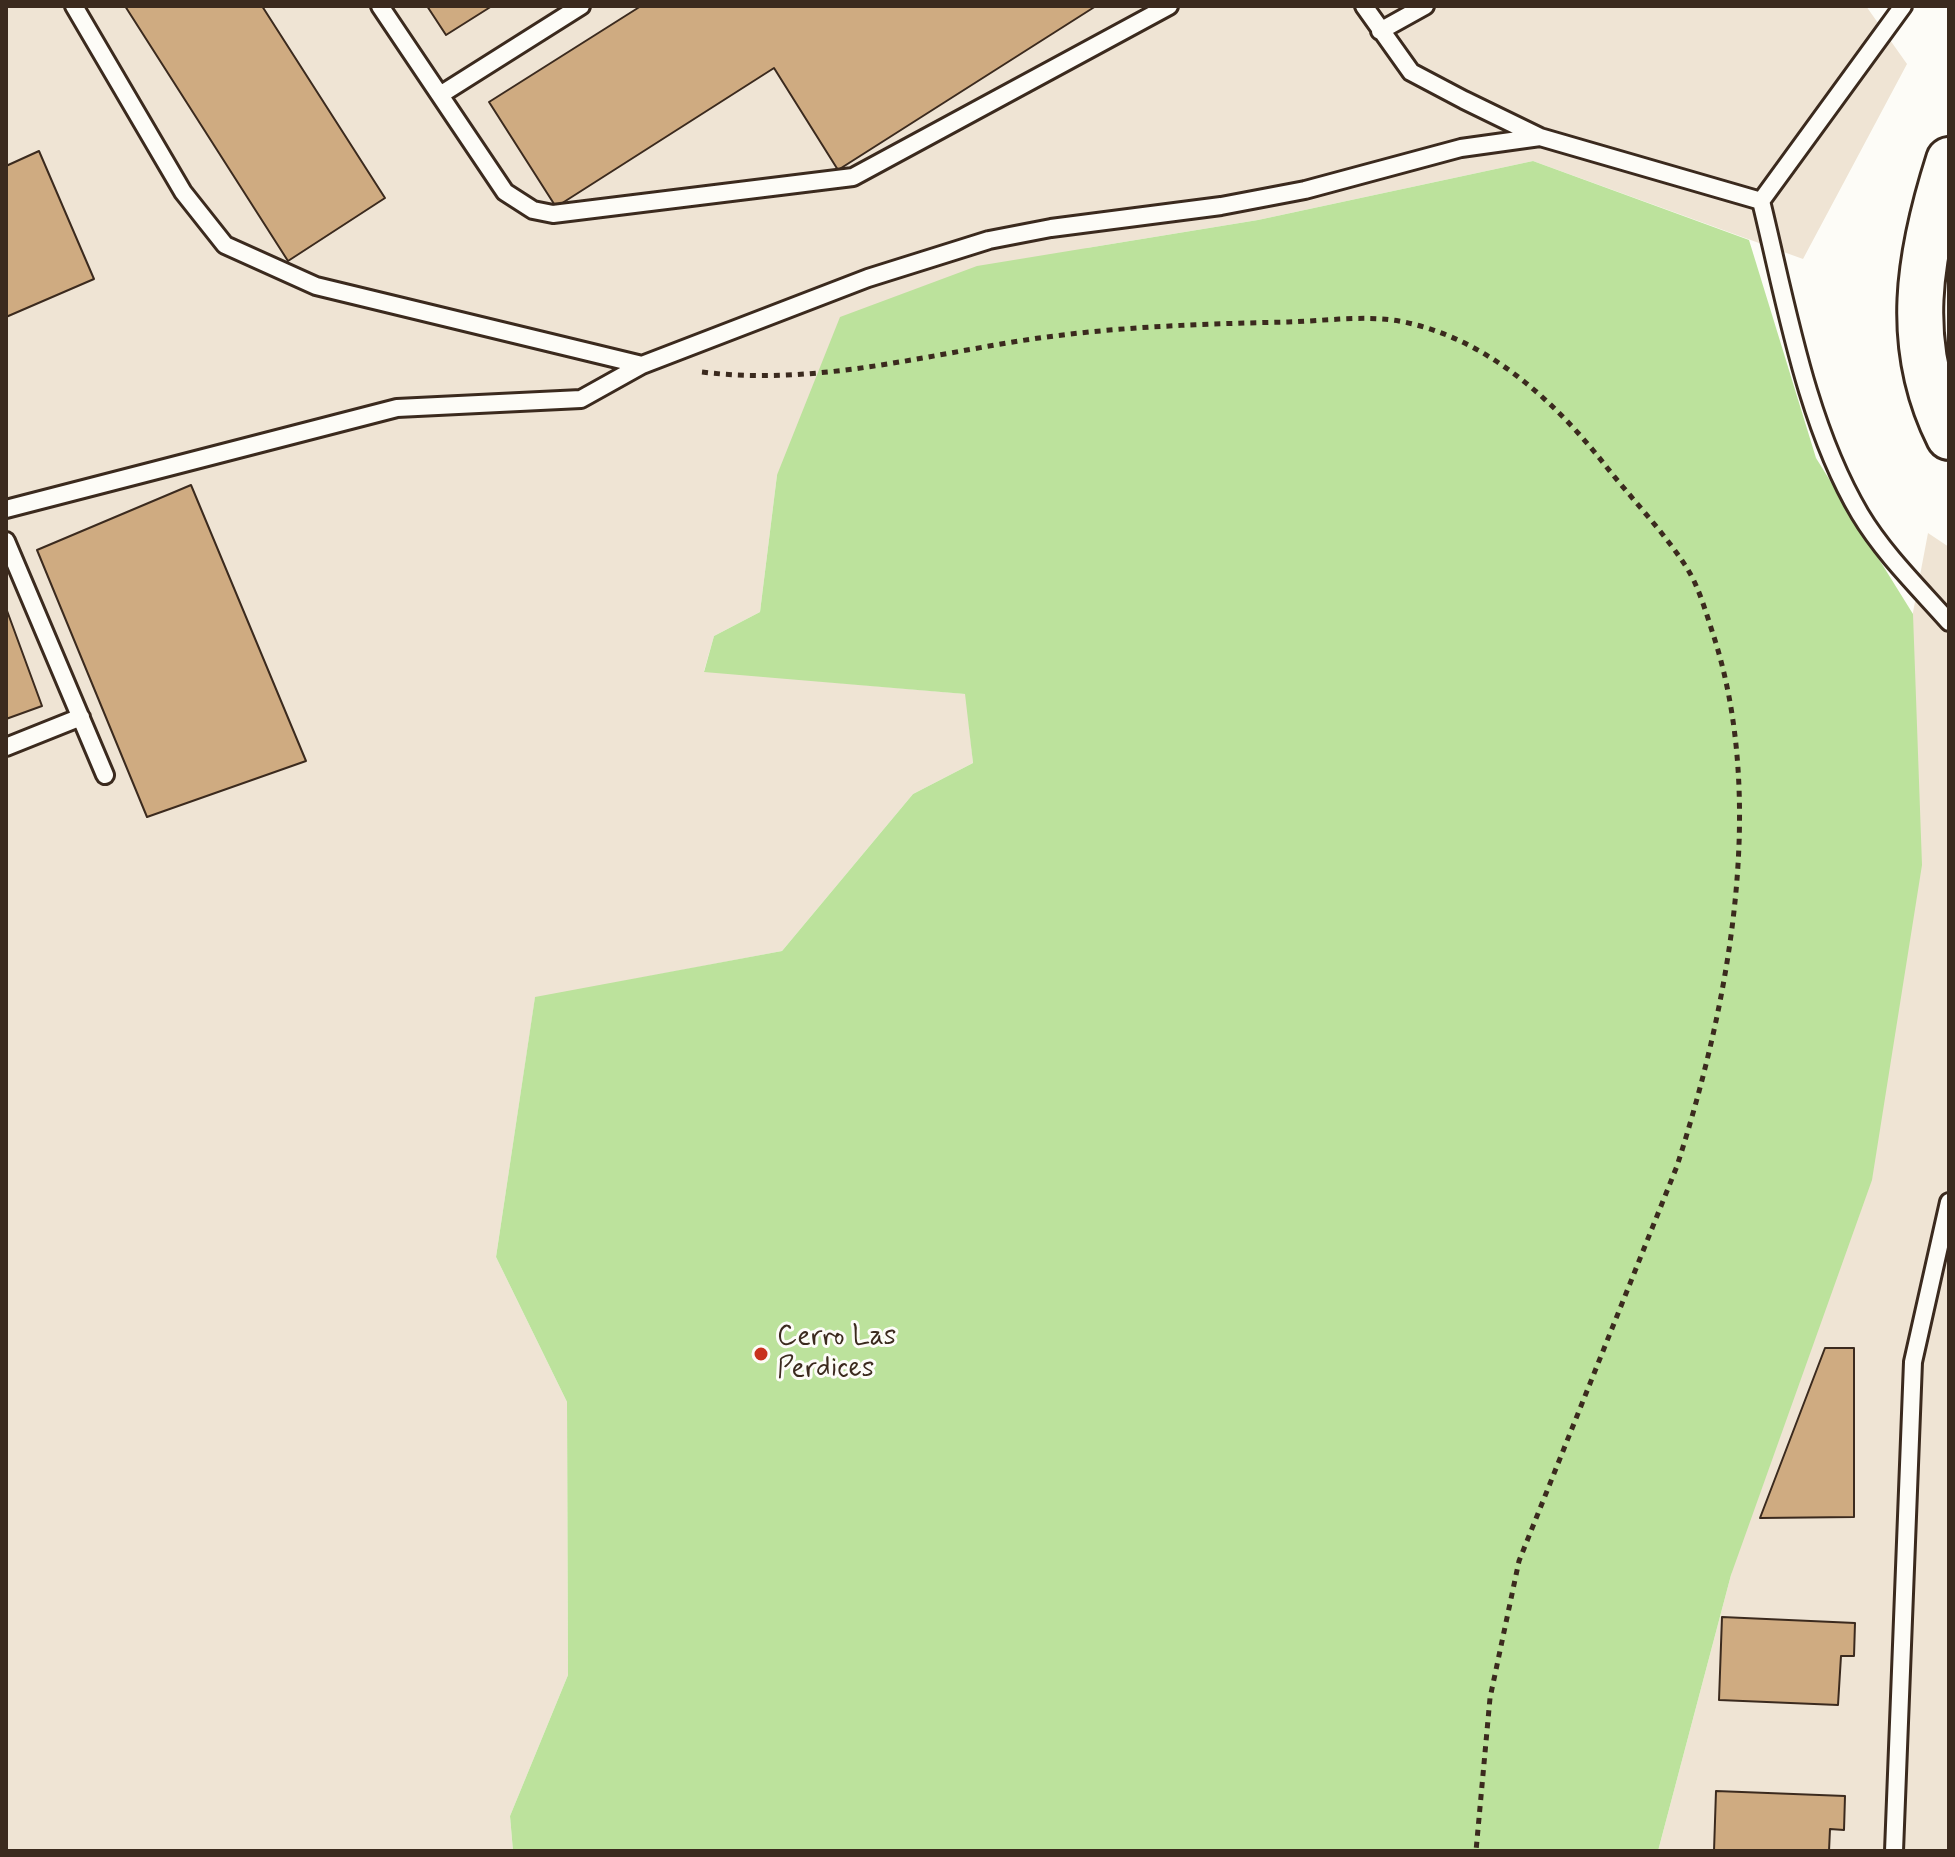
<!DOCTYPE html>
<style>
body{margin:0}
#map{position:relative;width:1955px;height:1857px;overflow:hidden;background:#fdfcf7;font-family:Mynerve,sans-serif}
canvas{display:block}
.frame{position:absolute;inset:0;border:8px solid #3b2a1e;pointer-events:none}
</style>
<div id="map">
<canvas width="1955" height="1857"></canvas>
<div class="frame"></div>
</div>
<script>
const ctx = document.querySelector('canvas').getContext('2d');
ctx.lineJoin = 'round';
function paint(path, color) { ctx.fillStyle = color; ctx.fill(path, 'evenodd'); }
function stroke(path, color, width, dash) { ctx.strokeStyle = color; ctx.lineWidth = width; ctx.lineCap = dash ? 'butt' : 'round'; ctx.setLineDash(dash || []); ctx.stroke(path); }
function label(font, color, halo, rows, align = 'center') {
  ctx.font = font + ' Mynerve,sans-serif'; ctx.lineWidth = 6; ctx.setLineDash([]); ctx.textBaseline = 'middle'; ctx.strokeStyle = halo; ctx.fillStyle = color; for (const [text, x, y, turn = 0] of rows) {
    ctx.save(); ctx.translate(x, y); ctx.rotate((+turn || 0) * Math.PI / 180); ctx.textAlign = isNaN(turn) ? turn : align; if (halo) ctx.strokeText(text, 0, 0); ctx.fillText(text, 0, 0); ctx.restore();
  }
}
paint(new Path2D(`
 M6,6H1866L1907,64L1803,259L1533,161L1258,220L1087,248L777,475L760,612L714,636L704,671L966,694L973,763L913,794L782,951L535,998L496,1257L567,1402L568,1675L510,1816L513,1851H6Z
 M1928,533L1949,547V1851H1658L1731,1575Z`), '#efe4d4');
paint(new Path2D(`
 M1533,161L1749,240L1816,458L1913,614L1922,865L1872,1180L1731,1575L1658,1851H513L510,1816L568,1675L567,1402L496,1257L535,997L782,951L913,794L973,763L965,694L704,672L714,636L760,612L777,475L840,317L977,266L1258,220Z`), '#bce29c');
const building = new Path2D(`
 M125,6H262L385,198L288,261Z
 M427,6H492L446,35Z
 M641,6H1096L838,170L774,68L556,207L489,102Z
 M39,151L94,279L6,317V166Z
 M191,485L306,761L147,817L37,550Z
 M6,608L42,706L6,719Z
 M1825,1348H1854V1517L1760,1518Z
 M1722,1617L1855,1623L1854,1656H1841L1838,1705L1719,1700Z
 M1716,1791L1845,1796L1844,1830L1830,1829L1829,1851H1714Z`);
paint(building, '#cfab81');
stroke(building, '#3b2a1e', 2);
const lane = new Path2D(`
 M74,6L183,192L225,245L316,286L642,365
 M380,6L505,192L533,210L553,214L853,177L1169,6
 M1364,6L1411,72L1464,100L1540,137L1761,201
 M1380,31L1425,6
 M440,95L581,6
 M1761,201C1786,303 1806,423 1860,514C1884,554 1918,587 1949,622
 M1761,201L1903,6
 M6,509L397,408L581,399L642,365L868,278L989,240L1051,228L1221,206L1305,190L1461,148L1540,137
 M6,541L105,775
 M6,747L81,717
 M1894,1851L1913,1362L1949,1202`);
const secondary = new Path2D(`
 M1949,160C1919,254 1903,345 1949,437`);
stroke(lane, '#3b2a1e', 22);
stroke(secondary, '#3b2a1e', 50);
stroke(new Path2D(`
 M702,372C806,385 905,360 1007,343C1101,327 1194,324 1288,322C1323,321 1365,315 1399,321C1485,337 1553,399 1605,465C1631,498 1662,530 1685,565C1699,586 1706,613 1714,637C1767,803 1729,1004 1677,1166L1519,1561L1490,1698L1476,1851`), '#3b2a1e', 5, [6, 6]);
stroke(lane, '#fdfcf7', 16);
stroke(secondary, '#fdfcf7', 44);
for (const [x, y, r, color] of [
 [761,1354,8,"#c8321e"]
]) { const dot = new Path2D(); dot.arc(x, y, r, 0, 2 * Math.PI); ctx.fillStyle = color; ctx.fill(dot); stroke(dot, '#fdfcf7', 3); }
label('28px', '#3b2a1e', '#fdfcf7', [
 ["Cerro Las",777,1338],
 ["Perdices",777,1370]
], 'left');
</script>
